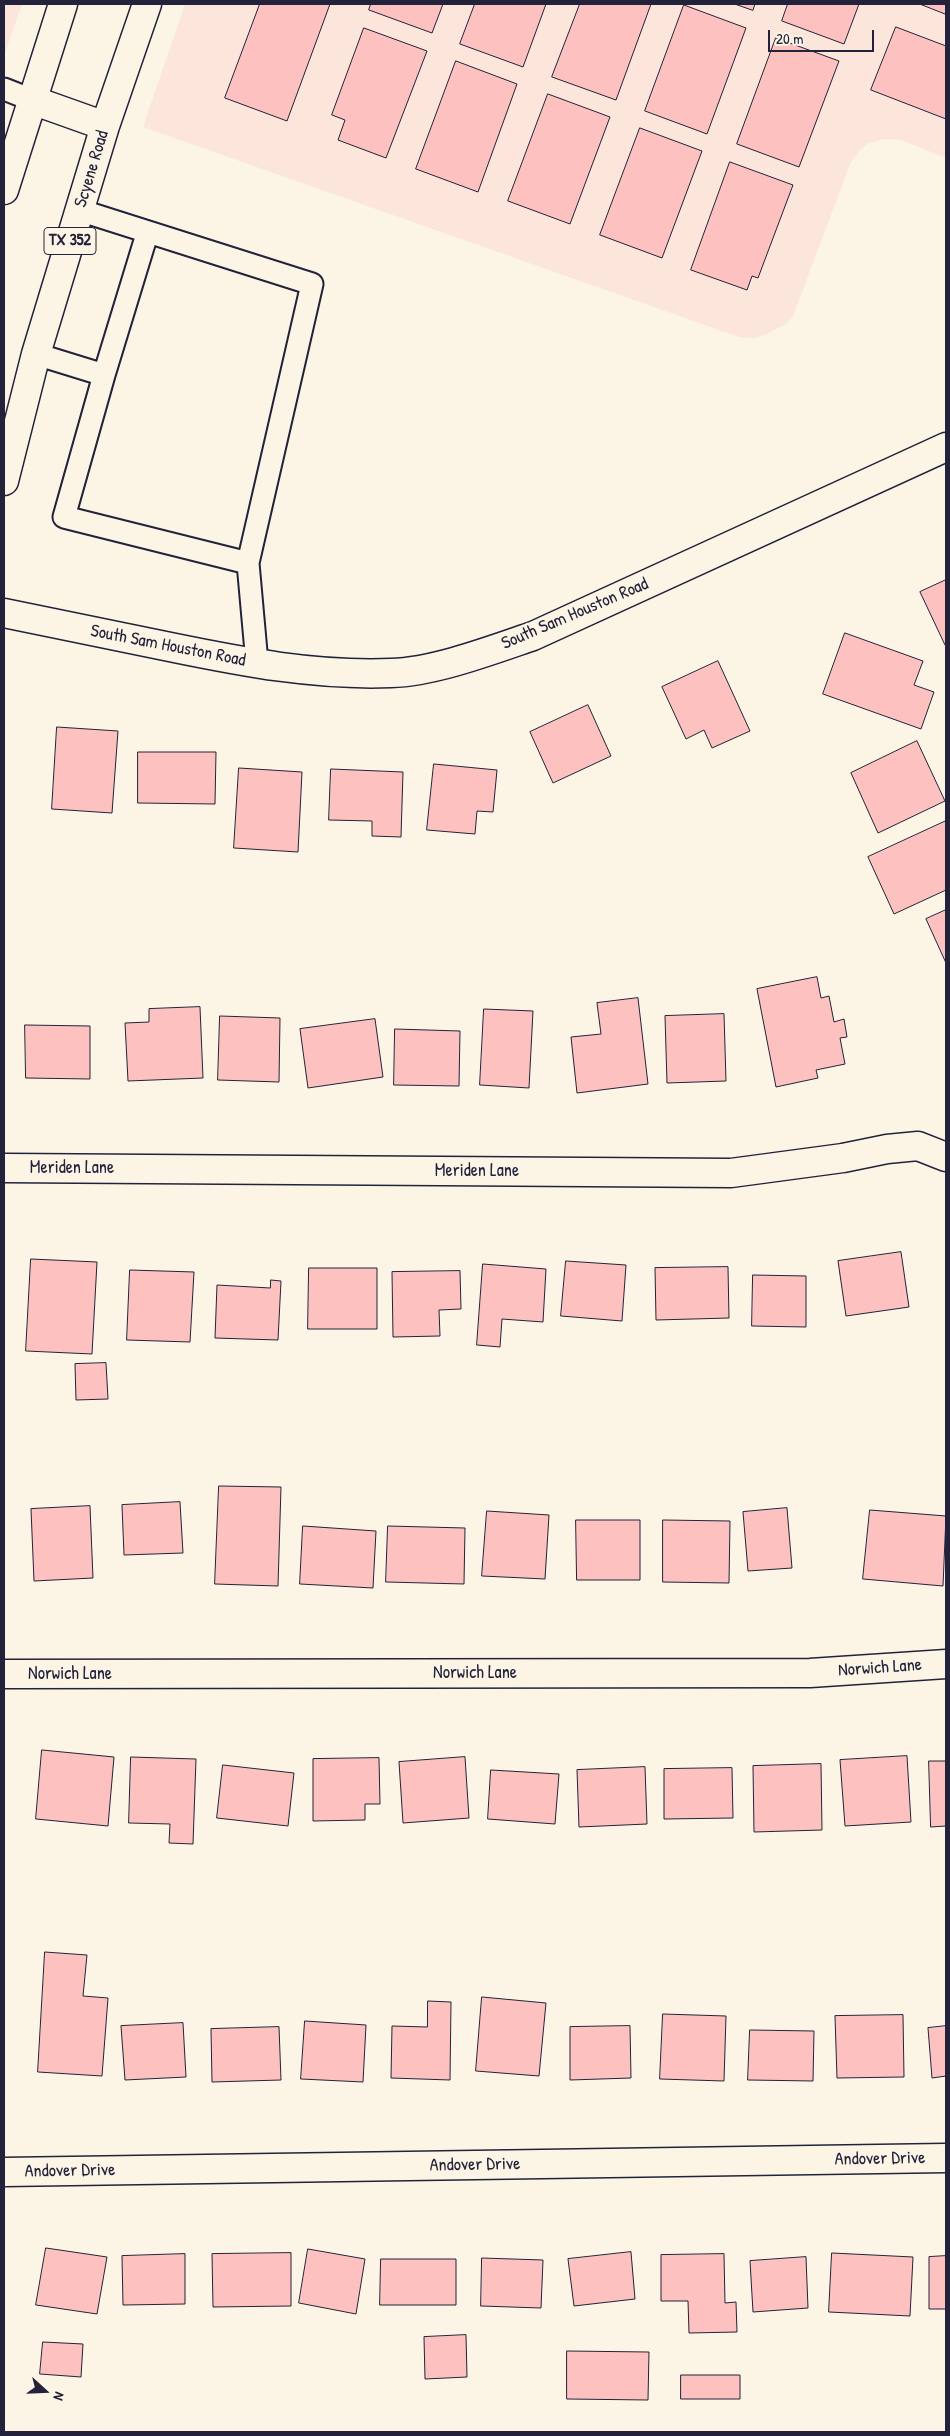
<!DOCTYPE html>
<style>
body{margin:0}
#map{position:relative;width:950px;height:2436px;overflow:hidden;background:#fcf5e5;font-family:"Patrick Hand",sans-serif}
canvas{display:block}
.frame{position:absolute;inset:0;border:5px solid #22223b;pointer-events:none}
.north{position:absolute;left:20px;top:2366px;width:50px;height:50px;-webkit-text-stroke:4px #fcf5e5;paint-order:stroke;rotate:110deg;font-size:14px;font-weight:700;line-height:20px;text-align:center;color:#22223b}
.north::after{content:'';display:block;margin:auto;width:18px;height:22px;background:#22223b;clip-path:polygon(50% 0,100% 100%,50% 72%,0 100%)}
.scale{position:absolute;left:768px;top:30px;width:106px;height:22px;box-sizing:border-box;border:2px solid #22223b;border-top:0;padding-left:6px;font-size:15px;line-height:18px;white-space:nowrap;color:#22223b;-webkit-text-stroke:4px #fcf5e5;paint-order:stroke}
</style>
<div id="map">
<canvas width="950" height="2436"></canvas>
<div class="frame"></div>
<div class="north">N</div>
<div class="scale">20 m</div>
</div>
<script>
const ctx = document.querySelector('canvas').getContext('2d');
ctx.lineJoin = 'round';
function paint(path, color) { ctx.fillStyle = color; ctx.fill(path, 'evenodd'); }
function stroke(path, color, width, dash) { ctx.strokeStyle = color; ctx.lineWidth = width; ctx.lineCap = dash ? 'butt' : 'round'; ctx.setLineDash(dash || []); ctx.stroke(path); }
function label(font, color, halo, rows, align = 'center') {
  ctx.font = font + ' "Patrick Hand",sans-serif'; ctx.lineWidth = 5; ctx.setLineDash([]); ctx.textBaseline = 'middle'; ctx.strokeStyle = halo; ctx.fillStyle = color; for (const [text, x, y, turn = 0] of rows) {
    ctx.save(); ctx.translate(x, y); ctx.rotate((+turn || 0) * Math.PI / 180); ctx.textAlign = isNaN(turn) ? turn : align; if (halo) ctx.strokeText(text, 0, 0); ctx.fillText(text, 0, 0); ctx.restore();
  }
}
paint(new Path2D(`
 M4,4H22L4,56Z
 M185,4H946V158L901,140L884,139L869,143L859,151L851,162L793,316L786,324L765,335L755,338L739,337L143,127Z`), '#fce5da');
const building = new Path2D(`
 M260,4H330L287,121L225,98Z
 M371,4H443L432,33L369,10Z
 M475,4H546L523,67L460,44Z
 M580,4H651L616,100L552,77Z
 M735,4H755L753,10Z
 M788,4H859L844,44L782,21Z
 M920,4H946V14Z
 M684,5L746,28L707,134L645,111Z
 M896,27L946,46V119L871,90Z
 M364,28L427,51L386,158L338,140L345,120L332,115Z
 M776,38L839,61L799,167L737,144Z
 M456,61L517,84L478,192L416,169Z
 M548,94L610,117L570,224L508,201Z
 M640,128L702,151L662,258L600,235Z
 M730,162L793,185L758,278L752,276L747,290L691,270Z
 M946,580V645H945L920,592Z
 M845,633L923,661L914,685L934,692L921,729L823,694Z
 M718,661L750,731L712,748L704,730L686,739L662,687Z
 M588,705L611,756L553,783L530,732Z
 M57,727L118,731L112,813L52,809Z
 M917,741L945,801L878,833L851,773Z
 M138,752H216L215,804L138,803Z
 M434,764L497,770L493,812L477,811L475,834L427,830Z
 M239,768L302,772L298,852L234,848Z
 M331,769L403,772L401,837L372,836V821L329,820Z
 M946,821V890L894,914L868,857Z
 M946,910V963L926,919Z
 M817,977L821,998L829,996L834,1022L844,1019L847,1037L840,1038L845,1064L816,1070L818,1078L776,1087L757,989Z
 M638,998L648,1084L577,1093L571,1037L601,1034L597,1003Z
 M200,1007L203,1078L128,1081L125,1023L149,1022V1009Z
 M484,1009L533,1011L529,1088L480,1085Z
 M724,1014L726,1081L667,1083L665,1016Z
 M220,1016L280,1018L279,1082L218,1080Z
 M375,1019L383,1077L308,1088L300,1029Z
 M25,1025L90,1026V1079L26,1078Z
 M395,1029L460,1031L459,1086L394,1085Z
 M901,1252L909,1307L846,1316L838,1261Z
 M31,1259L97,1262L92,1354L26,1351Z
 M566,1261L626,1265L622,1321L561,1316Z
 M483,1264L546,1269L543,1322L502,1319L500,1347L477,1345Z
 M728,1267L729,1318L656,1320L655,1268Z
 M309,1268H377V1329H308Z
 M130,1270L194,1272L190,1342L127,1340Z
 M460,1271L461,1309L439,1310L440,1336L393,1337L392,1272Z
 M753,1275L806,1276V1327L752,1326Z
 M271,1280L281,1281L278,1340L215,1338L217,1285L270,1288Z
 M106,1363L108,1399L76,1400L75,1364Z
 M219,1486L281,1487L278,1586L215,1584Z
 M180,1502L183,1553L124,1555L122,1505Z
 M90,1506L93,1578L34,1581L31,1509Z
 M787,1508L792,1568L748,1571L743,1512Z
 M870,1510L946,1516L943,1586L863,1579Z
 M487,1511L549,1515L545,1579L482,1576Z
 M576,1520H640V1580H577Z
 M663,1520L730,1521L729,1583L663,1582Z
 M303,1526L376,1531L373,1588L300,1584Z
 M388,1526L465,1528L464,1584L386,1582Z
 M42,1750L114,1757L108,1826L36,1819Z
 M907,1756L911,1822L845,1826L840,1760Z
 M131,1757L196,1759L193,1844L169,1843L170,1824L129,1823Z
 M465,1757L469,1818L403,1823L399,1762Z
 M379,1758L380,1804H365V1820L313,1821V1759Z
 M929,1761H946V1826L931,1827Z
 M821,1764L822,1830L754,1832L753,1766Z
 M223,1765L294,1773L288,1826L217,1818Z
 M645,1767L647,1824L579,1827L577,1770Z
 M732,1768L733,1818L664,1819V1769Z
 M491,1770L559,1774L555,1824L488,1819Z
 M45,1952L87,1955L83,1996L108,1998L102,2076L38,2072Z
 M482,1997L546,2003L539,2076L476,2071Z
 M428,2001L451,2002L450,2080L391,2078L392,2026L427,2027Z
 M663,2014L726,2016L724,2081L660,2079Z
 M903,2015L904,2077L837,2078L835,2016Z
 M305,2021L366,2025L363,2082L301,2079Z
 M183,2023L186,2077L125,2080L121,2026Z
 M630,2026L631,2078L570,2080V2027Z
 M946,2026V2076L932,2078L928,2028Z
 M279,2027L281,2080L212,2082L211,2029Z
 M750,2030L814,2031L813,2081L748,2080Z
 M46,2248L107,2257L97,2314L36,2305Z
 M308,2249L365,2259L356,2314L299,2303Z
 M631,2252L635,2299L574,2306L568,2259Z
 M291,2253V2306L213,2307L212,2254Z
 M832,2253L913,2257L910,2316L829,2312Z
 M185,2254V2304L123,2305L122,2256Z
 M724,2254L725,2303L736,2302L737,2332L689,2333L688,2301H661V2255Z
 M946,2256V2309H929V2257Z
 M806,2257L808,2308L753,2312L750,2261Z
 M482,2258L543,2260L541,2308L481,2306Z
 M381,2259H456V2305H380Z
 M466,2335L467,2377L425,2379L424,2337Z
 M43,2342L83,2344L81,2377L40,2374Z
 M567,2351L649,2352L648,2400L567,2399Z
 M681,2375H740V2399H681Z`);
paint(building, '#fdc1bf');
stroke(building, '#22223b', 1);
const service = new Path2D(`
 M4,89L32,100
 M79,210L312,284L248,563L257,663
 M36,354L104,375L64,517L248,563
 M104,375L147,234`);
const minor = new Path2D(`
 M4,1168L731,1173L843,1158L887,1149L918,1146L946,1157
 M4,1674L810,1673L946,1664
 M4,2172L946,2158`);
const tertiary = new Path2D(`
 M4,613C59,624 115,636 170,647C243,662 316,676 391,673C434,672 492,650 533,636L946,447`);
const primary = new Path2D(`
 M32,100L105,126
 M4,190L63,4
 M4,481L36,354L105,126L147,4`);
stroke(service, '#22223b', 25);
stroke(minor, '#22223b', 31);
stroke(tertiary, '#22223b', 31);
stroke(primary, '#22223b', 31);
stroke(service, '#fcf5e5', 21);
stroke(minor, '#fcf5e5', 28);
stroke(tertiary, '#fcf5e5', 28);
stroke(primary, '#fcf5e5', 28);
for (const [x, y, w] of [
 [70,241,52]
]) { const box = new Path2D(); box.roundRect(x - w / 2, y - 13.5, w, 27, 4); ctx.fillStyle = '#fcf5e5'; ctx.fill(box); stroke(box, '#22223b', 1); }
label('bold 16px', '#22223b', null, [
 ["TX 352",70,241]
]);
label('18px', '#22223b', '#fcf5e5', [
 ["Scyene Road",92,169,-73],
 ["South Sam Houston Road",575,614,-23],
 ["South Sam Houston Road",168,646,11],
 ["Meriden Lane",72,1168],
 ["Meriden Lane",477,1171],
 ["Norwich Lane",880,1668,-4],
 ["Norwich Lane",475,1673],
 ["Norwich Lane",70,1674],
 ["Andover Drive",880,2159,-1],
 ["Andover Drive",475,2165,-1],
 ["Andover Drive",70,2171,-1]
]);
</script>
